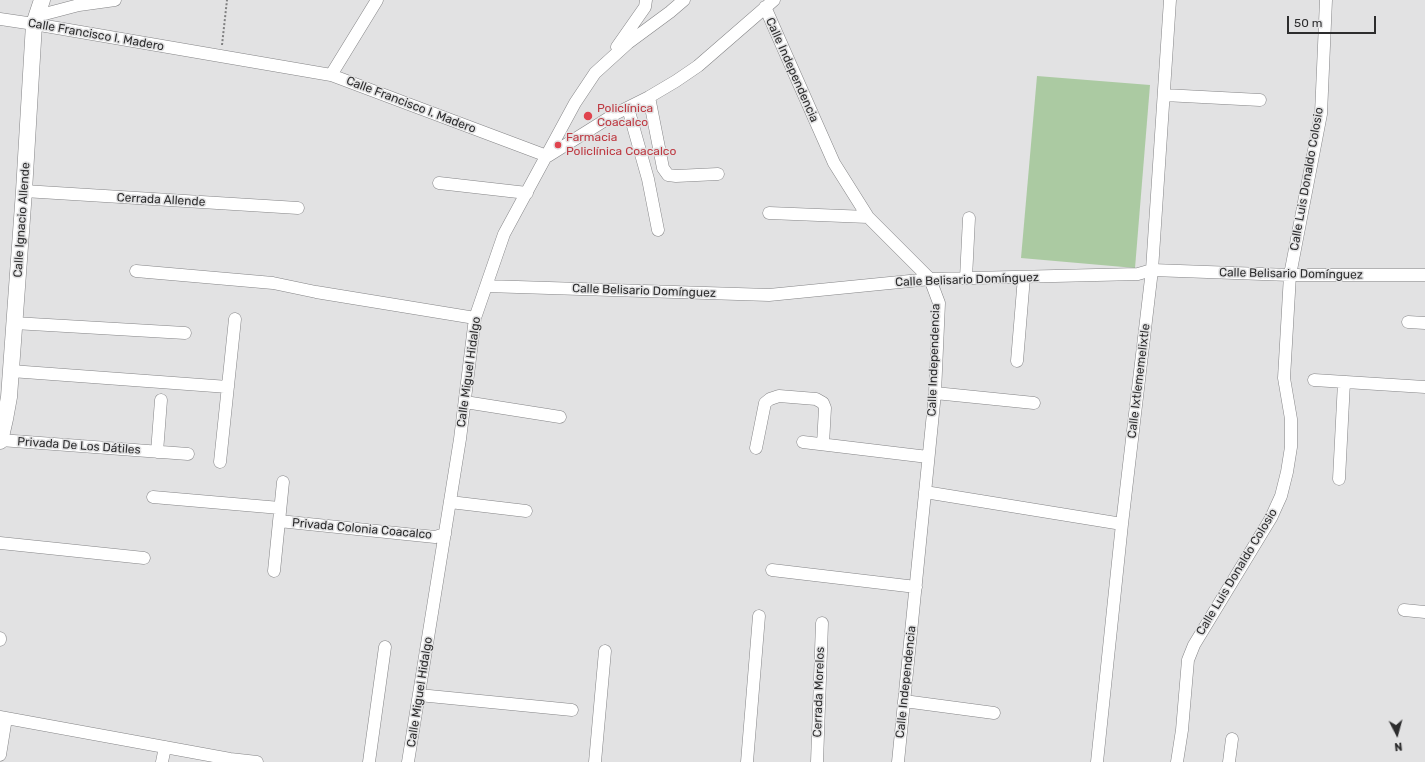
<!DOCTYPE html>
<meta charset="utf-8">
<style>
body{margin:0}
#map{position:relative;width:1425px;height:762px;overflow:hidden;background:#e2e2e3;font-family:Rubik,sans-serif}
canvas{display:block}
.north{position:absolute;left:1377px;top:714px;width:40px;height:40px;-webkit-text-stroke:3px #e2e2e3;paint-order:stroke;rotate:174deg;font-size:11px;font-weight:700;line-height:16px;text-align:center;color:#2d2d2e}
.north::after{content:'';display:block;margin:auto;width:14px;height:18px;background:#2d2d2e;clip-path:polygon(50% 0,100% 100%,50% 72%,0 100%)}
.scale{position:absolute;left:1287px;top:16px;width:89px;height:18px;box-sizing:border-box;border:2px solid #2d2d2e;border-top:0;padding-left:5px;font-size:12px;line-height:14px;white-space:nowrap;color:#2d2d2e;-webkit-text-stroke:3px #e2e2e3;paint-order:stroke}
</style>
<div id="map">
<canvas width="1425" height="762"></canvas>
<div class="north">N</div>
<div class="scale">50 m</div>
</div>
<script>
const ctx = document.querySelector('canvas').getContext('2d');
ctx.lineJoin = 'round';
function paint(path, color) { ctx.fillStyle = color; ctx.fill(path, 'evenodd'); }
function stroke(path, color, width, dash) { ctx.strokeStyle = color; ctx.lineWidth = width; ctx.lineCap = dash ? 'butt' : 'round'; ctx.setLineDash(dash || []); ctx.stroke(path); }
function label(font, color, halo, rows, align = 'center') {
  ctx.font = font + ' Rubik,sans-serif'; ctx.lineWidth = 3; ctx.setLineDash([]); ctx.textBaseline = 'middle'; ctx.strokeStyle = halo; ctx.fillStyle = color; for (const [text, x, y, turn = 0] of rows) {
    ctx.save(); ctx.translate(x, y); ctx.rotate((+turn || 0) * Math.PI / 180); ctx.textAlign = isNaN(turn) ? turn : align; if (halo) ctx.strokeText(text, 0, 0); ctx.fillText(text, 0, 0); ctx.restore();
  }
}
paint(new Path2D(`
 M1037,76L1150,85L1135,268L1021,258Z`), '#abcaa2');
const minor = new Path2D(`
 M765,7L834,163L868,217L930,279L939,303L935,393L898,762
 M37,16L79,5L115,0
 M0,19L34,24L331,75L547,156
 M617,47L645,7L646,0
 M331,75L377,0
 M1164,95L1260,100
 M649,97L663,168L668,175L676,176L718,174
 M628,108L648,179L658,230
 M548,156L615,114L649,97L676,81L698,66L774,0
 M439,183L527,193
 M24,191L298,208
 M769,213L868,217
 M136,271L273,283L316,292L475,318
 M966,278L969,218
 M486,286L769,295L930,279L1138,274L1152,270L1290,275H1425
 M1408,322L1425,323
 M14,323L185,333
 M1017,361L1024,277
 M11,371L228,387
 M1314,380L1425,387
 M935,393L1034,403
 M465,402L560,417
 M0,440L188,454
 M803,442L928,457
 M756,448L765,403L770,399L779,396L816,399L823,403L825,408L823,444
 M157,452L161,400
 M220,462L235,319
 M1339,479L1344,382
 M925,492L1122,524
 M153,497L280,508
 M450,502L526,511
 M279,521L435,537L445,534
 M0,543L144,558
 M772,570L916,587
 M274,571L283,482
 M1404,610L1425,612
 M0,640V638
 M419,695L572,710
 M904,701L994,713
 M0,717L230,759L257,762
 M0,755L6,718
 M162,762L165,747
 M369,762L385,647
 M408,762L460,439L475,318L504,234L575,103L595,73L628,43L670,12L684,0
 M595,762L605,651
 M747,762L759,616
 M817,762L822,623
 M1097,762L1122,524L1152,270L1170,0
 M1177,762L1182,730L1188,660L1194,645L1271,518L1281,496L1287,472L1291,447V419L1284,378L1290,275L1321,114L1326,0
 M1229,762L1232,739`);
const major = new Path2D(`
 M0,441L5,419L9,397L24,191L34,24L42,0`);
stroke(minor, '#848486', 13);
stroke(major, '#848486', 17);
stroke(new Path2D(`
 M222,45L227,0`), '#808081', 2, [2, 2]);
stroke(minor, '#fff', 12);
stroke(major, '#fff', 16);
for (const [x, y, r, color] of [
 [588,116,5,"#e0444e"],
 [558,145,4,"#e0444e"]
]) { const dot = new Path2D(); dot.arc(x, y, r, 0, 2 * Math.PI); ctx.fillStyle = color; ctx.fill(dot); stroke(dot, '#e2e2e3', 1.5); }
label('12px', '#2d2d2e', '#e2e2e3', [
 ["Calle Francisco I. Madero",96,35,10],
 ["Calle Independencia",792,70,66],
 ["Calle Francisco I. Madero",411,105,21],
 ["Calle Luis Donaldo Colosio",1307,179,-80],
 ["Cerrada Allende",161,200,3],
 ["Calle Ignacio Allende",22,220,-86],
 ["Calle Belisario Domínguez",1291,274,1],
 ["Calle Belisario Domínguez",967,280,-2],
 ["Calle Belisario Domínguez",644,291,2],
 ["Calle Independencia",934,360,-88],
 ["Calle Miguel Hidalgo",469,372,-82],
 ["Calle Ixtlememelixtle",1139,381,-83],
 ["Privada De Los Dátiles",79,446,4],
 ["Privada Colonia Coacalco",362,529,5],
 ["Calle Luis Donaldo Colosio",1237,572,-59],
 ["Calle Independencia",906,682,-84],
 ["Calle Miguel Hidalgo",420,692,-81],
 ["Cerrada Morelos",819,692,-88]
]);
label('12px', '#be3a42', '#e2e2e3', [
 ["Policlínica",597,109],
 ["Coacalco",597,123],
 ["Farmacia",566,138],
 ["Policlínica Coacalco",566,152]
], 'left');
</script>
